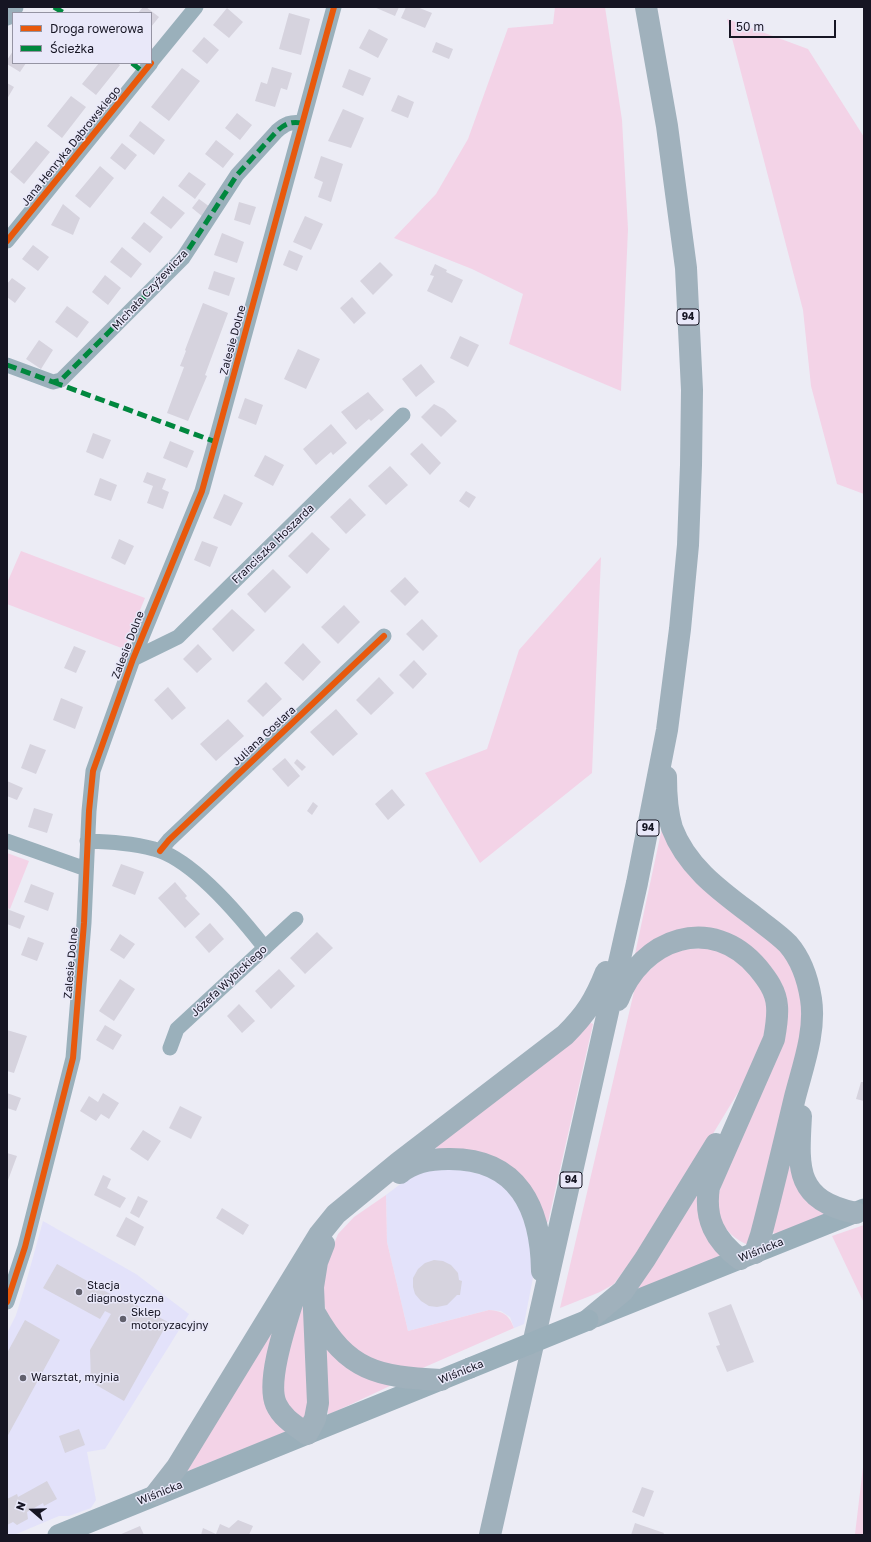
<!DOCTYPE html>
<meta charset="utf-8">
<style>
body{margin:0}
#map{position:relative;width:871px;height:1542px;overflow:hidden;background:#ececf5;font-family:"Golos Text",sans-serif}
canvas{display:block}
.frame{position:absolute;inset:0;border:8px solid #161523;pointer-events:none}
.legend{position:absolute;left:12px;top:12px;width:140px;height:52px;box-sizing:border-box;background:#e9e8f9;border:1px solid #9594a3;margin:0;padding:5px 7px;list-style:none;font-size:12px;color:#161523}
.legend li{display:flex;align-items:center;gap:8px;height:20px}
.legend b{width:20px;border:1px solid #9594a3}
.north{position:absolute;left:12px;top:1490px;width:40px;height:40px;-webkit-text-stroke:3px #e9e8f9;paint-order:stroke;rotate:290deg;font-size:11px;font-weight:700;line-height:16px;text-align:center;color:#161523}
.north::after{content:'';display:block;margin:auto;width:14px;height:18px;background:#161523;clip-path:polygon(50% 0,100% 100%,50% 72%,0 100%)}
.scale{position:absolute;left:729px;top:20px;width:107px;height:18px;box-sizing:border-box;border:2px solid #161523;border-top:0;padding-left:5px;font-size:12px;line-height:14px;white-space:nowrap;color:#161523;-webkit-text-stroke:3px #e9e8f9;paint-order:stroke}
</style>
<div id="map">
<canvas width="871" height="1542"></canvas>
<div class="frame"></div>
<ul class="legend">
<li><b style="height:5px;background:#e8590c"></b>Droga rowerowa</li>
<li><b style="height:5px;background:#00873e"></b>Ścieżka</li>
</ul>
<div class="north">N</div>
<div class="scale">50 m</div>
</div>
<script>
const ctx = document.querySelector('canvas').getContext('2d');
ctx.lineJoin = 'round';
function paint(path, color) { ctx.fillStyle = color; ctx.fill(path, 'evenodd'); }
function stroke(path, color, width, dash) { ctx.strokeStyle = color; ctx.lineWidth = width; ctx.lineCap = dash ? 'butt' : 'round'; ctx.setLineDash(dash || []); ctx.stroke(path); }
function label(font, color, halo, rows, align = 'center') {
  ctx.font = font + ' "Golos Text",sans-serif'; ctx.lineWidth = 3; ctx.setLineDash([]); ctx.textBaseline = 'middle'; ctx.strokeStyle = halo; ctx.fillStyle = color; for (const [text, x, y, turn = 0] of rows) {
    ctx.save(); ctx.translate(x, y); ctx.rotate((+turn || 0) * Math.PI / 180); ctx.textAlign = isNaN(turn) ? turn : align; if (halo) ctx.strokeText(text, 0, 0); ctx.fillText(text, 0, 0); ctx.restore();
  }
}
paint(new Path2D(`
 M455,1168L500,1179L525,1213L536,1262L524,1324L514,1328L510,1317L501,1311L489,1310L408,1331L387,1242L386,1195L416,1172Z
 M43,1221L136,1274L189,1314L105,1449L87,1452L96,1500L91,1508L69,1516H59L14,1535H7V1333L16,1315L25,1286Z`), '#e3e2fa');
paint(new Path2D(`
 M555,7H605L622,120L628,229L621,391L509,344L523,294L472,269L394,238L436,194L468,139L508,28L553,24Z
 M727,19L808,49L864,137V494L837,484L811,386L803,310Z
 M21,551L145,598L124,649L7,604V583Z
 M601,557L592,773L480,863L425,773L487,749L519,650Z
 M663,823L778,944L799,980L804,1029L749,1245C736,1241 725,1230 719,1218C717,1212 717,1204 717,1199L784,990C777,971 763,957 747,944L635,954Z
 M7,853L29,861L10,909L7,908Z
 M690,946L722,949L761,978L772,1023L754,1066L662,1218L614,1284L600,1292L560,1308L636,983L667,954Z
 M589,1022L593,1024L548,1222L545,1223L538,1200L438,1153L436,1147Z
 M727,1136L703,1224L720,1256L633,1293Z
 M792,1152L832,1213L775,1235L770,1228Z
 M386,1195L387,1242L408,1331L489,1310C503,1311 509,1315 514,1328L418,1370L383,1364L351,1348L328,1318L322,1296L328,1259L338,1234L354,1217Z
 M864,1225V1303L832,1236Z
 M305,1289L308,1424C299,1419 283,1402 281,1391C277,1370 298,1312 305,1289Z
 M285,1305L271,1357L288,1431L183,1473Z
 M320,1331L392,1385L328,1415Z
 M864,1459V1535L855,1534Z`), '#f3d3e7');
paint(new Path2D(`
 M143,7H146L159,17L151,27V13H138Z
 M374,7H399L395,16Z
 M406,7H417L432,13L425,28L401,18Z
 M227,8L243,22L229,38L213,25Z
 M289,13L310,19L301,55L279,49Z
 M369,29L388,39L378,58L359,48Z
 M204,37L219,50L207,64L192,51Z
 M436,42L453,49L449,59L432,52Z
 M13,51V63H26L20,72L7,64V60Z
 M99,63H117L120,65L96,95L82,84Z
 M272,67L292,73L287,90L281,88L275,107L255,101L261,82L267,84Z
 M182,68L200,81L169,121L151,107Z
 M349,69L371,78L363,96L342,87Z
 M7,83L14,87L7,99Z
 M398,95L414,102L408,118L391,111Z
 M71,96L86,107L62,138L47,126Z
 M343,109L364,118L351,148L328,141Z
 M237,113L252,125L240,140L225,128Z
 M140,121L165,140L154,155L129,136Z
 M216,140L234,154L223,168L205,154Z
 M36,141L50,152L24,184L10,172Z
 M122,143L137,155L125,170L110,158Z
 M321,156L343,164L331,202L318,197L323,182L314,178Z
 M100,166L114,178L90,208L75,196Z
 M189,172L206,184L195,199L178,186Z
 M163,196L185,213L171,229L150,213Z
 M199,199L210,207L203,217L192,208Z
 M239,202L256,207L250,225L234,220Z
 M63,204L80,218L73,235L51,225Z
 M305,216L323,224L311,250L293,242Z
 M144,222L163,237L150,253L131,238Z
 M222,233L244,242L237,263L214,255Z
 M33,245L49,257L38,271L22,259Z
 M122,247L142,264L131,278L110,262Z
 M289,250L303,256L297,271L283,265Z
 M380,262L393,275L373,295L360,281Z
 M435,264L447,270L446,272L463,280L452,303L427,291L434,276L430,275Z
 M214,271L235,278L229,296L208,289Z
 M105,275L121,288L108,305L92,292Z
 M12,278L26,288L15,303L7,297V284Z
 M352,297L366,313L354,324L340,308Z
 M203,303L228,313L205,375L207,376L188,421L167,413L184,367L180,366L186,351L185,350Z
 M67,306L89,322L77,338L55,322Z
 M460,336L479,345L468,367L450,358Z
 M39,340L53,350L41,369L26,359Z
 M298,349L320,359L306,389L284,379Z
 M421,364L435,382L416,397L402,379Z
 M368,392L384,410L371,421L369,419L356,430L341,412Z
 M245,398L263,405L256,425L238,418Z
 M434,404L444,409L457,421L441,437L421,417Z
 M331,424L347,443L333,455L331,452L316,465L303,449Z
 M93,433L111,440L103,459L86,452Z
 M170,441L194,451L187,468L163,458Z
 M422,443L441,463L430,475L410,454Z
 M265,455L284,465L273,486L254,476Z
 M390,466L408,485L386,505L368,486Z
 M147,472L166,479L162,489L169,492L163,509L147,503L153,486L143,482Z
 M100,478L117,485L111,501L94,495Z
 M466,491L476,497L469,508L459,501Z
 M224,494L243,503L231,526L213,518Z
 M350,498L366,515L346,534L330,517Z
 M312,532L330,549L307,574L288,556Z
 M119,539L134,546L125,565L111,558Z
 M202,541L218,547L210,567L194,560Z
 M273,569L291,587L265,613L247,594Z
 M405,577L419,592L405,606L390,591Z
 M344,605L360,622L338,644L321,627Z
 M232,609L255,630L233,652L212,629Z
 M422,619L438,636L423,651L406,634Z
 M303,643L321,662L303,681L284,663Z
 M198,644L212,659L197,673L183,659Z
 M74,646L86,651L76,673L64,668Z
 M414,660L427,674L413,689L399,675Z
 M379,677L394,693L371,715L356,700Z
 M266,682L282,699L263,717L247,701Z
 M168,687L186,708L172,720L154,700Z
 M61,698L83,707L75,729L53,720Z
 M336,709L358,734L333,756L310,732Z
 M228,719L244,736L216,761L200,744Z
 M30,744L46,750L36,774L21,768Z
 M285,758L300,776L288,787L272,769Z
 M297,759L306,767L302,771L294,763Z
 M7,781L23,788L17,800L7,796Z
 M392,789L405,805L388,820L375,804Z
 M313,802L318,806L312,815L307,811Z
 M34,808L53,814L47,833L28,827Z
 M121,864L144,872L135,895L112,886Z
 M175,882L187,896L185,898L200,914L185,928L158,898Z
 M31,884L54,893L48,911L24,902Z
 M7,909L25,916L20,929L7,924Z
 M210,923L224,939L209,953L195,937Z
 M317,932L333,948L305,974L290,958Z
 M120,934L135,944L124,959L110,950Z
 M28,937L44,943L37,961L21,955Z
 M279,969L295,986L271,1009L255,991Z
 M120,979L135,989L114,1021L99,1011Z
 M239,1004L255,1021L242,1033L227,1016Z
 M105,1025L122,1035L113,1050L96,1040Z
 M7,1030L27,1036L14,1073L7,1071Z
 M861,1082H864V1101L856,1099Z
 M7,1093L21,1098L16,1111L7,1108Z
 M103,1093L119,1103L109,1119L101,1114L96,1121L80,1111L89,1096L98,1102Z
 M180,1106L202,1117L191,1139L169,1128Z
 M143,1130L161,1141L148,1161L130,1149Z
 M7,1153L17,1156L7,1183Z
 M103,1175L111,1179L107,1188L126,1198L120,1208L94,1195Z
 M138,1196L148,1201L139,1218L130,1213Z
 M222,1208L249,1225L243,1235L216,1218Z
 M126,1217L144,1227L135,1246L116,1236Z
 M434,1260L443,1261L451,1265L458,1273L459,1280L462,1281L460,1295H457L447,1305L437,1307L429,1306L421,1301L415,1294L413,1287V1278L418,1269L425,1263Z
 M57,1264L114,1296L112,1298L117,1301L120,1296L168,1322L124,1401L91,1382L90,1350L111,1314L105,1311L100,1319L43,1288Z
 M731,1304L754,1362L727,1372L716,1346L720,1345L708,1313Z
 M25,1320L60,1340L7,1437V1353Z
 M79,1429L85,1445L65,1453L59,1436Z
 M47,1481L57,1499L44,1506L43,1503L27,1512L28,1519L17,1525L13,1522L7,1525V1499L17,1494L18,1497Z
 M642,1487L654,1491L644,1517L632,1512Z
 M238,1520L253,1526L249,1535H201L203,1528L216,1534L220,1524L229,1528Z
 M635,1523L664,1533L663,1535H631Z
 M140,1526L144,1535H119Z`), '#d6d3de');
stroke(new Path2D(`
 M151,62L196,7
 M7,241L151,63
 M7,365L53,382L61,380L183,258L237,175L277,131C285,124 291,121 302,123
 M133,659L178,637L403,415
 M7,841L86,869
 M87,841C109,842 133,843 154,849C193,859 240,916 265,948
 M160,851L169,840L384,636
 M170,1048L177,1029L296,919
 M7,1302L25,1247L73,1058L84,923L89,811L93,771L133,659L202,491L334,7`), '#9ab0bb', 15);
stroke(new Path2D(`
 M7,15L13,7
 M595,1317L864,1209
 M58,1535L470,1368`), '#9aafba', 21);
stroke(new Path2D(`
 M666,777C666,794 667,812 672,828C687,868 722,892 755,917C766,926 778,934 788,944C801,959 808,980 811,999C816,1031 803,1066 795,1097C784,1143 773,1189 761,1235L755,1253
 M618,1000C641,938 712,913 758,968C767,979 776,991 777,1006C778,1017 776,1028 774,1039L709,1187C704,1219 715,1240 740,1259
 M801,1116C798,1169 795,1200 856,1213
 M400,1173C413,1162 431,1159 448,1159C519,1158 541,1209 542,1271
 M298,1284C290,1312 265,1379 276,1404C282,1418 296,1426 307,1434L315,1419L318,1403L313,1287L317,1262L324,1244
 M315,1313C347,1371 378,1377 441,1380
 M588,1320L623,1291L645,1259L716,1144
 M156,1494L177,1467L319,1235L336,1214L398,1163L565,1035C586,1014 595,1000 606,972
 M490,1535L637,883L667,730L680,629L688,545L691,465L692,390L686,268L667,126L646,7`), '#a0b1bc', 22);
stroke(new Path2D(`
 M470,1368L588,1320`), '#9aafba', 21);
stroke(new Path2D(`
 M54,7L64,13
 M132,63L143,72
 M7,365L53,382L61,380L183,258L237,175L277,131C285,124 291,121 302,123
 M53,382L216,442`), '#00873e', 5, [10, 5]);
stroke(new Path2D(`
 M7,241L151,63
 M160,851L169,840L384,636
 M7,1302L25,1247L73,1058L84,923L89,811L93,771L133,659L202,491L334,7`), '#e8590c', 6);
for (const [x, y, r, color] of [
 [79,1292,4,"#61606c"],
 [123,1319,4,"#61606c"],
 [23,1378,4,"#61606c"]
]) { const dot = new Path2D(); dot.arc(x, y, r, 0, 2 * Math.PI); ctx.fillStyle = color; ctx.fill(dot); stroke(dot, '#e9e8f9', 1.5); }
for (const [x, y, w] of [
 [688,317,22],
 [648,828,22],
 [571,1180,22]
]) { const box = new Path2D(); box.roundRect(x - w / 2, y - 8, w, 16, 3); ctx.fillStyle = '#e9e8f9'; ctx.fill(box); stroke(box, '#161523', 1); }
label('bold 10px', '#161523', null, [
 ["94",688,317],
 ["94",648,828],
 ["94",571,1180]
]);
label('11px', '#161523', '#e9e8f9', [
 ["Jana Henryka Dąbrowskiego",71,146,-51],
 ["Michała Czyżewicza",150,290,-47],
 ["Zalesie Dolne",233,340,-75],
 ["Franciszka Hoszarda",273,544,-44],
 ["Zalesie Dolne",128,645,-69],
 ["Juliana Goslara",264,736,-43],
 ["Zalesie Dolne",71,963,-85],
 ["Józefa Wybickiego",229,981,-43],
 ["Wiśnicka",761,1250,-22],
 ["Wiśnicka",461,1372,-22],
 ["Wiśnicka",160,1493,-22]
]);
label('11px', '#161523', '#e9e8f9', [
 ["Stacja",87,1286],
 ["diagnostyczna",87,1299],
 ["Sklep",131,1313],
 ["motoryzacyjny",131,1326],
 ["Warsztat, myjnia",31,1378]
], 'left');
</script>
